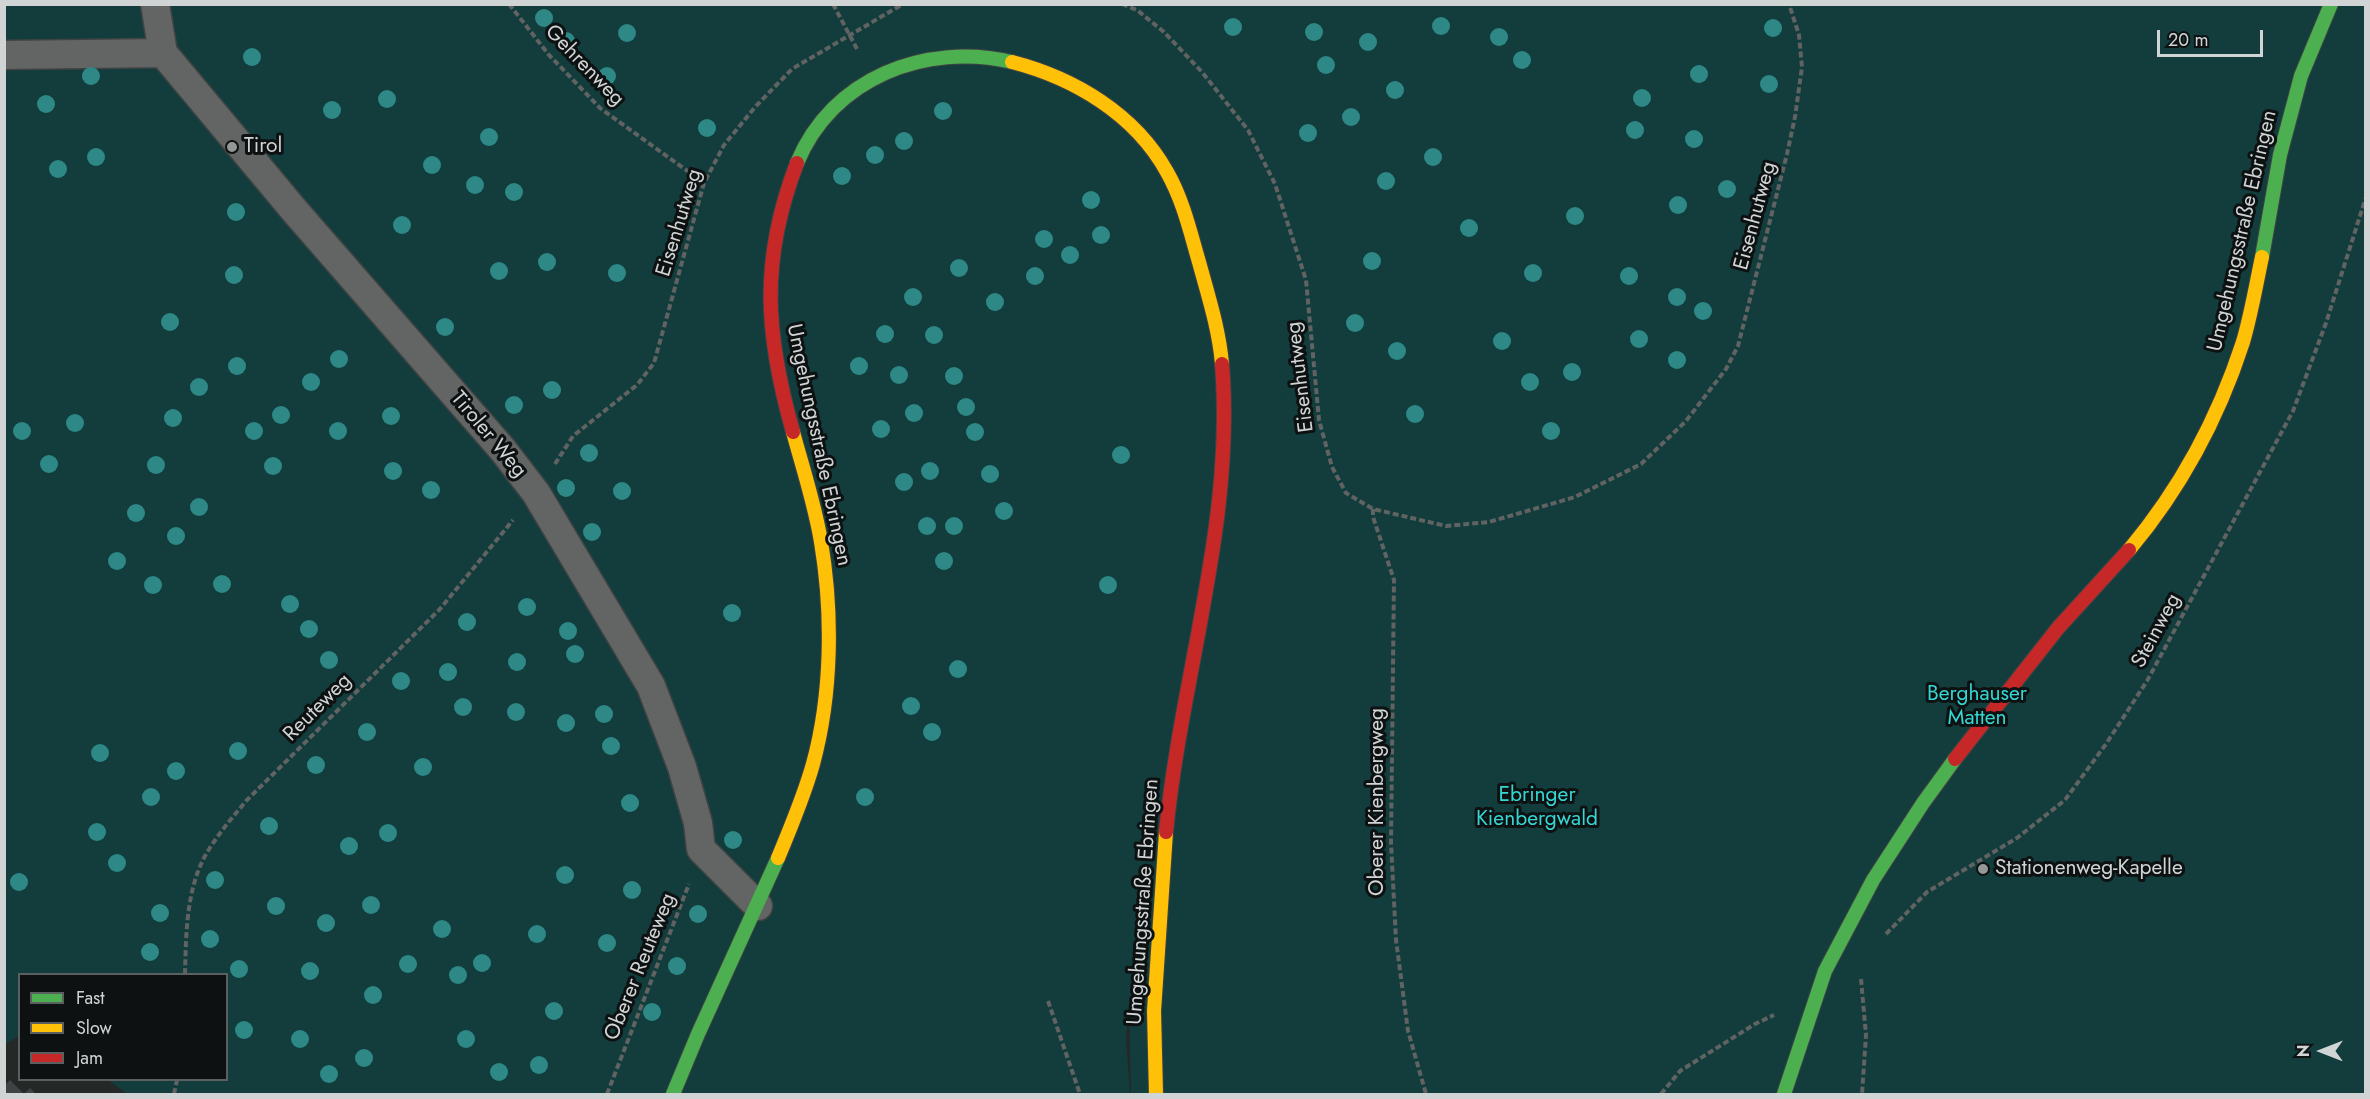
<!DOCTYPE html>
<meta charset="utf-8">
<style>
body{margin:0}
#map{position:relative;width:2370px;height:1099px;overflow:hidden;background:#242827;font-family:Jost,sans-serif}
canvas{display:block}
.frame{position:absolute;inset:0;border:6px solid #d0d4d4;pointer-events:none}
.legend{position:absolute;left:18px;top:973px;width:210px;height:108px;box-sizing:border-box;background:#0e1111;border:2px solid #5c5f5f;margin:0;padding:8px 10px;list-style:none;font-size:18px;color:#d0d4d4}
.legend li{display:flex;align-items:center;gap:12px;height:30px}
.legend b{width:30px;border:2px solid #5c5f5f}
.north{position:absolute;left:2292px;top:1021px;width:60px;height:60px;-webkit-text-stroke:4px #0e1111;paint-order:stroke;rotate:270deg;font-size:16px;font-weight:700;line-height:24px;text-align:center;color:#d0d4d4}
.north::after{content:'';display:block;margin:auto;width:21px;height:27px;background:#d0d4d4;clip-path:polygon(50% 0,100% 100%,50% 72%,0 100%)}
.scale{position:absolute;left:2157px;top:30px;width:106px;height:27px;box-sizing:border-box;border:3px solid #d0d4d4;border-top:0;padding-left:8px;font-size:18px;line-height:21px;white-space:nowrap;color:#d0d4d4;-webkit-text-stroke:4px #0e1111;paint-order:stroke}
</style>
<div id="map">
<canvas width="2370" height="1099"></canvas>
<div class="frame"></div>
<ul class="legend">
<li><b style="height:8px;background:#4caf50"></b>Fast</li>
<li><b style="height:8px;background:#ffc107"></b>Slow</li>
<li><b style="height:8px;background:#c62828"></b>Jam</li>
</ul>
<div class="north">N</div>
<div class="scale">20 m</div>
</div>
<script>
const ctx = document.querySelector('canvas').getContext('2d');
ctx.lineJoin = 'round';
function paint(path, color) { ctx.fillStyle = color; ctx.fill(path, 'evenodd'); }
function stroke(path, color, width, dash) { ctx.strokeStyle = color; ctx.lineWidth = width; ctx.lineCap = dash ? 'butt' : 'round'; ctx.setLineDash(dash || []); ctx.stroke(path); }
function label(font, color, halo, rows, align = 'center') {
  ctx.font = font + ' Jost,sans-serif'; ctx.lineWidth = 6; ctx.setLineDash([]); ctx.textBaseline = 'middle'; ctx.strokeStyle = halo; ctx.fillStyle = color; for (const [text, x, y, turn = 0] of rows) {
    ctx.save(); ctx.translate(x, y); ctx.rotate((+turn || 0) * Math.PI / 180); ctx.textAlign = isNaN(turn) ? turn : align; if (halo) ctx.strokeText(text, 0, 0); ctx.fillText(text, 0, 0); ctx.restore();
  }
}
paint(new Path2D(`
 M4,5H2365V1094H1131L1129,1006L1126,1037L1130,1094H127L108,1080H226V974H20L19,1036L5,1044Z`), '#123d3c');
paint(new Path2D(`
 M10,1080L24,1094L30,1088L36,1094H4V1086Z`), '#404343');
const street = new Path2D(`
 M155,4L163,53L294,210L503,450L536,493L651,686L682,767L698,823L701,849L758,906
 M4,55L163,53`);
const fast = new Path2D(`
 M797,163C832,78 925,42 1012,62
 M2262,257L2280,155L2301,76L2331,4
 M673,1094L698,1034L778,858
 M1784,1094L1825,971L1873,880L1923,803L1955,759`);
const slow = new Path2D(`
 M1012,62C1074,78 1135,114 1167,172C1183,200 1190,231 1199,262C1208,295 1219,329 1222,364
 M2129,550C2181,488 2218,419 2243,342C2251,315 2256,285 2262,257
 M778,858C791,827 804,796 813,764C832,694 833,613 821,542C815,505 803,469 793,432
 M1156,1094L1154,1011L1166,832`);
const jam = new Path2D(`
 M793,432C765,333 760,260 797,163
 M1955,759L2058,628L2129,550
 M1166,832C1181,676 1235,523 1222,364`);
stroke(street, '#404343', 31);
stroke(fast, '#404343', 16);
stroke(slow, '#404343', 16);
stroke(jam, '#404343', 16);
stroke(new Path2D(`
 M509,4L549,55L600,108L704,183
 M833,4L857,49
 M1122,4L1137,10L1164,32L1202,72L1248,130L1275,184L1306,280L1319,420L1332,467L1346,493L1373,509L1446,526L1489,522L1575,497L1641,464L1686,421L1726,369L1738,346L1787,154L1795,117L1802,67L1799,35L1789,4
 M555,464L573,436L637,385L654,363L704,183L724,145L756,106L792,69L903,4
 M1373,509V517L1394,580L1391,843L1396,940L1408,1031L1426,1094
 M1886,934L1927,892L2017,838L2065,800L2106,744L2147,681L2293,411L2326,323L2366,197
 M185,974C186,936 186,891 205,856C217,835 232,818 247,800L440,609L513,520
 M1861,979L1866,1035L1862,1094
 M1048,1001L1080,1094
 M174,1094L177,1080
 M607,1094L689,884
 M1661,1094L1680,1071L1755,1024L1774,1015`), '#606362', 4, [6, 3]);
stroke(street, '#626564', 28);
stroke(fast, '#4caf50', 14);
stroke(slow, '#ffc107', 14);
stroke(jam, '#c62828', 14);
ctx.fillStyle = '#2d8886';
for (const [x, y] of [
 [544,18],
 [1441,26],
 [1233,27],
 [1773,28],
 [1314,32],
 [627,33],
 [1499,37],
 [566,41],
 [1368,42],
 [252,57],
 [1522,60],
 [1326,65],
 [1699,74],
 [91,76],
 [607,76],
 [1769,84],
 [1395,90],
 [1642,98],
 [387,99],
 [46,104],
 [332,110],
 [943,111],
 [1351,117],
 [707,128],
 [1635,130],
 [1308,133],
 [489,137],
 [1694,139],
 [904,141],
 [875,155],
 [96,157],
 [1433,157],
 [432,165],
 [58,169],
 [842,176],
 [1386,181],
 [475,185],
 [1727,189],
 [514,192],
 [1091,200],
 [1678,205],
 [236,212],
 [1575,216],
 [402,225],
 [1469,228],
 [1101,235],
 [1044,239],
 [1070,255],
 [1372,261],
 [547,262],
 [959,268],
 [499,271],
 [617,273],
 [1533,273],
 [234,275],
 [1035,276],
 [1629,276],
 [913,297],
 [1677,297],
 [995,302],
 [1703,311],
 [170,322],
 [1355,323],
 [445,327],
 [885,334],
 [934,335],
 [1639,339],
 [1502,341],
 [1397,351],
 [339,359],
 [1677,360],
 [237,366],
 [859,366],
 [1572,372],
 [899,375],
 [954,376],
 [311,382],
 [1530,382],
 [199,387],
 [552,390],
 [514,405],
 [966,407],
 [914,413],
 [1415,414],
 [281,415],
 [391,416],
 [173,418],
 [75,423],
 [881,429],
 [22,431],
 [254,431],
 [338,431],
 [1551,431],
 [975,432],
 [589,453],
 [1121,455],
 [49,464],
 [156,465],
 [273,466],
 [393,471],
 [930,471],
 [990,474],
 [904,482],
 [566,488],
 [431,490],
 [622,491],
 [199,507],
 [1004,511],
 [136,513],
 [927,526],
 [954,526],
 [592,532],
 [176,536],
 [117,561],
 [944,561],
 [222,584],
 [153,585],
 [1108,585],
 [290,604],
 [527,607],
 [732,613],
 [467,622],
 [309,629],
 [568,631],
 [575,654],
 [329,660],
 [517,662],
 [958,669],
 [448,672],
 [401,681],
 [911,706],
 [463,707],
 [516,712],
 [604,714],
 [566,723],
 [367,732],
 [932,732],
 [611,746],
 [238,751],
 [100,753],
 [316,765],
 [423,767],
 [176,771],
 [151,797],
 [865,797],
 [630,803],
 [269,826],
 [97,832],
 [388,833],
 [733,840],
 [349,846],
 [117,863],
 [565,875],
 [215,880],
 [19,882],
 [632,890],
 [371,905],
 [276,906],
 [160,913],
 [698,914],
 [326,923],
 [442,929],
 [537,934],
 [210,939],
 [607,943],
 [150,952],
 [482,963],
 [408,964],
 [677,966],
 [239,969],
 [310,971],
 [458,975],
 [373,995],
 [554,1011],
 [652,1012],
 [244,1030],
 [300,1039],
 [466,1039],
 [364,1058],
 [539,1065],
 [499,1072],
 [329,1074]
]) { ctx.beginPath(); ctx.arc(x, y, 9, 0, 2 * Math.PI); ctx.fill(); }
for (const [x, y, r, color] of [
 [232,147,6,"#949897"],
 [1983,869,6,"#949897"]
]) { const dot = new Path2D(); dot.arc(x, y, r, 0, 2 * Math.PI); ctx.fillStyle = color; ctx.fill(dot); stroke(dot, '#0e1111', 2); }
label('21px', '#d0d4d4', '#0e1111', [
 ["Gehrenweg",584,66,46],
 ["Eisenhutweg",1756,216,-75],
 ["Eisenhutweg",680,223,-73],
 ["Umgehungsstraße Ebringen",2243,231,-77],
 ["Eisenhutweg",1301,377,-97],
 ["Tiroler Weg",488,435,50],
 ["Umgehungsstraße Ebringen",818,445,78],
 ["Steinweg",2157,631,-62],
 ["Reuteweg",318,708,-45],
 ["Oberer Kienbergweg",1378,802,-90],
 ["Umgehungsstraße Ebringen",1144,902,-86],
 ["Oberer Reuteweg",641,967,-68]
]);
label('21px', '#d0d4d4', '#0e1111', [
 ["Tirol",244,147],
 ["Stationenweg-Kapelle",1995,869]
], 'left');
label('21px', '#34d7d3', '#0e1111', [
 ["Berghauser",1977,695],
 ["Matten",1977,719],
 ["Ebringer",1537,796],
 ["Kienbergwald",1537,820]
]);
</script>
